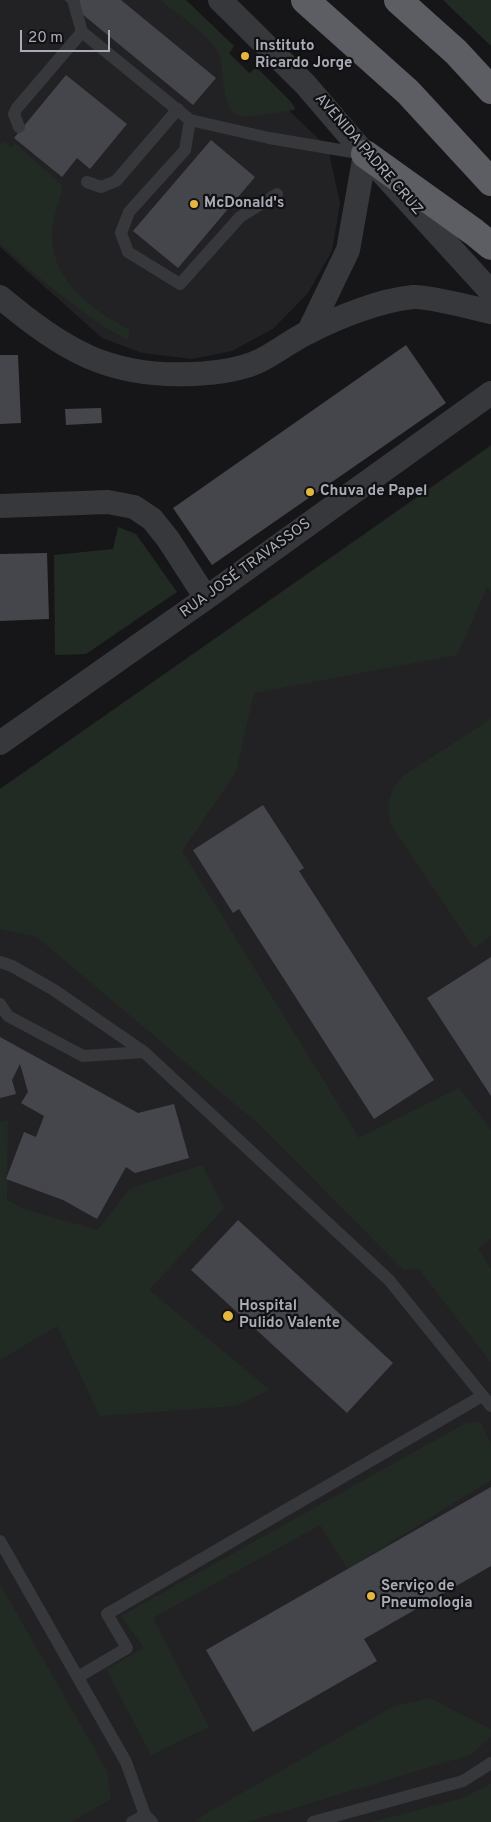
<!DOCTYPE html>
<meta charset="utf-8">
<style>
body{margin:0}
#map{position:relative;width:491px;height:1822px;overflow:hidden;background:#161618;font-family:Overpass,sans-serif}
canvas{display:block}
.scale{position:absolute;left:20px;top:30px;width:90px;height:22px;box-sizing:border-box;border:2px solid #a9acb7;border-top:0;padding-left:6px;font-size:15px;line-height:18px;white-space:nowrap;color:#a9acb7;-webkit-text-stroke:4px #111113;paint-order:stroke}
</style>
<div id="map">
<canvas width="491" height="1822"></canvas>
<div class="scale">20 m</div>
</div>
<script>
const ctx = document.querySelector('canvas').getContext('2d');
ctx.lineJoin = 'round';
function paint(path, color) { ctx.fillStyle = color; ctx.fill(path, 'evenodd'); }
function stroke(path, color, width, dash) { ctx.strokeStyle = color; ctx.lineWidth = width; ctx.lineCap = dash ? 'butt' : 'round'; ctx.setLineDash(dash || []); ctx.stroke(path); }
function label(font, color, halo, rows, align = 'center') {
  ctx.font = font + ' Overpass,sans-serif'; ctx.lineWidth = 4.5; ctx.setLineDash([]); ctx.textBaseline = 'middle'; ctx.strokeStyle = halo; ctx.fillStyle = color; for (const [text, x, y, turn = 0] of rows) {
    ctx.save(); ctx.translate(x, y); ctx.rotate((+turn || 0) * Math.PI / 180); ctx.textAlign = isNaN(turn) ? turn : align; if (halo) ctx.strokeText(text, 0, 0); ctx.fillText(text, 0, 0); ctx.restore();
  }
}
paint(new Path2D(`
 M0,0H174L328,148L340,203L332,251L308,293L273,329L232,351L192,359L142,353L102,338L0,247Z
 M491,445V1822H0V789Z`), '#222225');
paint(new Path2D(`
 M160,0H186L234,46L229,54L249,74L256,67L291,102L295,108L294,110L245,117C218,114 226,72 219,54C211,36 176,13 160,0Z
 M443,0H491V46Z
 M3,142L12,148L15,143L63,186C60,201 52,219 52,234C51,281 93,311 130,330L128,340C80,315 42,279 0,244V145Z
 M491,446V593L487,587L457,655L254,693L236,772L182,851L359,1138L459,1088L491,1129V1239L478,1248L491,1269V1363L419,1269L403,1270L262,1127L37,937L0,929V789Z
 M118,527L136,534L177,592L86,654L55,655L54,555L113,549Z
 M491,719V936L474,948L391,825C386,805 389,790 404,775Z
 M8,1120L7,1200L24,1209L97,1230L131,1188L202,1165L224,1208L149,1290L270,1390L236,1406L100,1416L57,1326L0,1360V1122Z
 M481,1422L491,1445V1480L348,1569L320,1525L153,1618L209,1727L151,1755L106,1669L144,1648L121,1616L466,1423Z
 M0,1584L107,1771L111,1799L71,1822H0Z
 M430,1698L491,1729V1737L470,1755L248,1822H203L195,1820L392,1707Z
 M491,1784V1822H372L463,1798Z`), '#222a24');
paint(new Path2D(`
 M65,0H121L216,78L193,105Z
 M66,75L127,124L90,169L77,158L62,177L14,138Z
 M211,140L255,177L178,268L133,231Z
 M406,345L446,403L212,565L173,508Z
 M0,355H18L21,423L0,424Z
 M101,408L102,423L66,425L65,409Z
 M47,553L49,619L0,621V554Z
 M263,805L304,868L299,871L434,1080L374,1119L239,909L233,913L193,850Z
 M491,957V1096L427,998Z
 M0,1037L138,1113L174,1104L189,1158L135,1173L126,1167L97,1219L63,1200L6,1179L24,1132L36,1137L44,1116L21,1103L28,1092L20,1064L12,1080L16,1094L0,1098Z
 M238,1220L393,1363L347,1413L191,1270Z
 M491,1487V1566L364,1639L377,1661L253,1732L206,1650Z`), '#45464b');
stroke(new Path2D(`
 M73,0L82,32L190,120L269,138L364,154
 M190,120L185,150L129,212L121,233L128,252L180,284L240,217L277,194
 M19,127L14,114L17,108L82,32
 M87,182L101,187L116,181L178,109
 M0,962L12,966L54,990L144,1052L389,1280L491,1406
 M0,1004L8,1016L83,1056L144,1052
 M0,1541L126,1762L145,1815L152,1822
 M78,1677L127,1648L107,1614L482,1396
 M132,1822L145,1815
 M313,1822L463,1781L491,1763`), '#37383c', 12);
stroke(new Path2D(`
 M220,0L305,84L365,154L491,292
 M0,297C64,350 108,378 194,374C214,373 239,370 257,362C275,354 291,340 309,332C338,317 381,300 413,297C429,296 473,308 491,312
 M309,331L348,250L365,154
 M0,506L108,502L134,507L152,519L168,539L206,598
 M0,743L206,598L491,393`), '#37383c', 24);
stroke(new Path2D(`
 M305,0L408,92L491,182
 M398,0L456,52L491,90
 M365,154L474,232L491,246`), '#5c5e64', 28);
for (const [x, y, r, color] of [
 [245,56,5,"#e4b741"],
 [194,204,5,"#e4b741"],
 [310,492,5,"#e4b741"],
 [228,1316,6,"#e4b741"],
 [371,1596,5,"#e4b741"]
]) { const dot = new Path2D(); dot.arc(x, y, r, 0, 2 * Math.PI); ctx.fillStyle = color; ctx.fill(dot); stroke(dot, '#111113', 2); }
label('bold 15px', '#a9acb7', '#111113', [
 ["Instituto",255,47],
 ["Ricardo Jorge",255,64],
 ["McDonald's",204,204],
 ["Chuva de Papel",320,492],
 ["Hospital",239,1307],
 ["Pulido Valente",239,1324],
 ["Serviço de",381,1587],
 ["Pneumologia",381,1604]
], 'left');
label('15px', '#a9acb7', '#111113', [
 ["AVENIDA PADRE CRUZ",368,155,49],
 ["RUA JOSÉ TRAVASSOS",246,569,-36]
]);
</script>
